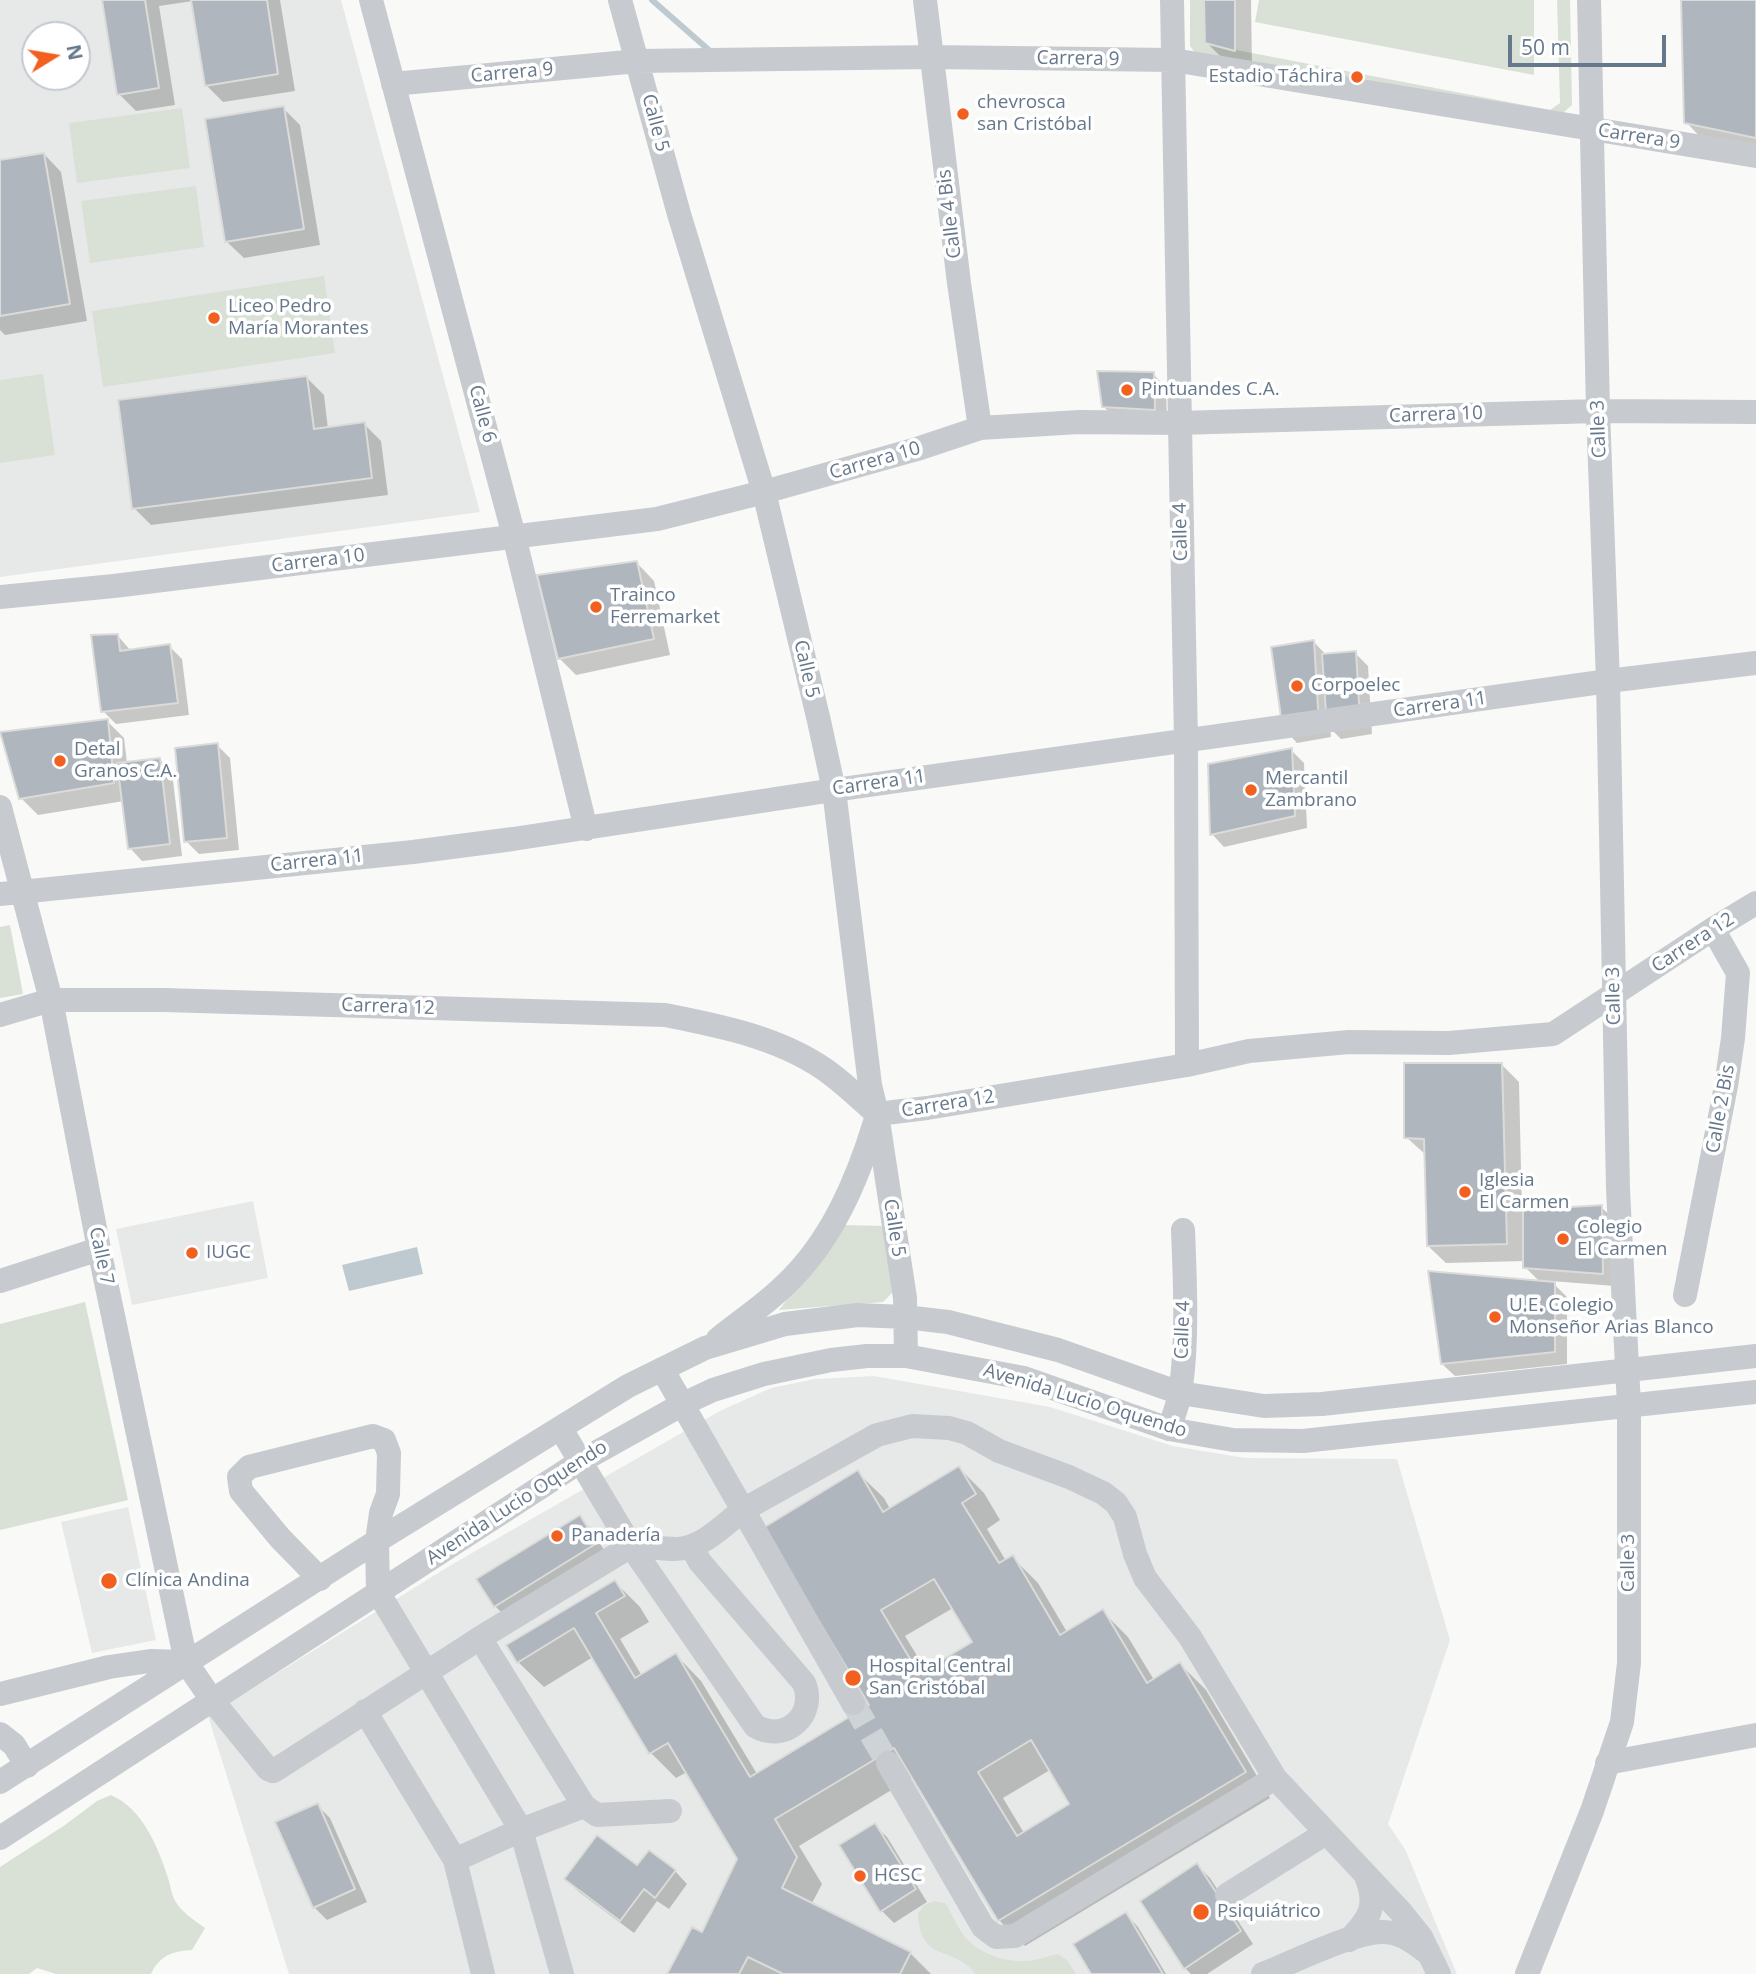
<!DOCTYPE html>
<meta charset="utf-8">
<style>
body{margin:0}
#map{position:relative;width:1756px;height:1974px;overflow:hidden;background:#f9faf7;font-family:"Open Sans",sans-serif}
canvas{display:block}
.north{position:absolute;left:21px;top:21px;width:70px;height:70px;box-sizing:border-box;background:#fff;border:2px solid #c2c9d1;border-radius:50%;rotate:79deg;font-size:19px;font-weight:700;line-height:28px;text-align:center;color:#66788b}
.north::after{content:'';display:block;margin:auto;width:24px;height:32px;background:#f2601f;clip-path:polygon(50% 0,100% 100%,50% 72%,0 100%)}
.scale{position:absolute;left:1508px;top:35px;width:158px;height:32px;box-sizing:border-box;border:4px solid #66788b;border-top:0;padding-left:9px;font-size:21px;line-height:24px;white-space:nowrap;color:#66788b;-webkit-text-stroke:5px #fff;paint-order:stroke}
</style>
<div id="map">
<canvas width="1756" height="1974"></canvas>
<div class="north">N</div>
<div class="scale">50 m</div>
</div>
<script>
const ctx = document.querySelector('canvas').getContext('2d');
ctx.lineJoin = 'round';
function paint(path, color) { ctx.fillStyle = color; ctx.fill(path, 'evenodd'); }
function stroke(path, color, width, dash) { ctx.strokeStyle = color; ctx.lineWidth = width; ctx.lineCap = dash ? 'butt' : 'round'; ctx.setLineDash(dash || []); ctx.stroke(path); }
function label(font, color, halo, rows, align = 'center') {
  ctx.font = font + ' "Open Sans",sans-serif'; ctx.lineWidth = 7; ctx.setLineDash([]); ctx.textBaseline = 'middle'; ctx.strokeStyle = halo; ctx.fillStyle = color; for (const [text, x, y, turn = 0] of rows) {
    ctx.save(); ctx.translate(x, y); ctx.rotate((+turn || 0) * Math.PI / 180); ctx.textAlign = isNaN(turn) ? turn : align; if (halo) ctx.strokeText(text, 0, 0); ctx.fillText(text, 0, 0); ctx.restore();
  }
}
paint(new Path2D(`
 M0,0H341L480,512L0,577ZM35,35H77V77H35Z
 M253,1201L268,1278L132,1305L116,1229Z
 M874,1376L1050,1407L1173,1446L1245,1458L1397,1459L1450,1640L1388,1824L1405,1849L1457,1974H289L208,1716L451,1565L720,1411L771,1388L815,1379Z
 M128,1507L156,1640L92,1653L61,1522Z`), '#e7e9e8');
paint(new Path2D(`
 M1190,0H1204L1205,44L1550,110L1560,103L1557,0H1570L1572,105L1563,113L1196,54L1190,46Z
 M1259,0H1534V75L1255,22Z
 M182,108L190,168L77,183L69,123Z
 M196,186L204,247L90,263L81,201Z
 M324,276L335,353L103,387L92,311Z
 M43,374L55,455L0,463V380Z
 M10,925L23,994L0,998V927Z
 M844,1225L887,1226L892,1293L883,1302L779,1310Z
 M85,1302L128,1500L0,1530V1324Z
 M111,1795C143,1809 158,1847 168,1878C170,1884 171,1892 174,1899C181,1912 194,1920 205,1928L192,1950C173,1951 160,1955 151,1974H56L37,1968L29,1974H0V1867L65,1825L97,1801Z
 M935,1901L946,1904C952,1914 957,1927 965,1937C978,1953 1006,1963 1026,1961C1037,1961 1047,1956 1058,1954L1067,1960L1076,1974H976C950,1943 921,1964 918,1914L924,1905Z`), '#d9e0d6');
paint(new Path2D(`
 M417,1247L423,1274L349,1291L342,1265Z`), '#bfcad0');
paint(new Path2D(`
 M104,0H280L295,91L223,102L206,85L193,1L159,6L175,105L136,111L119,94Z
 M1205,0H1251L1252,67L1224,60L1207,43Z
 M1683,0H1756V151L1703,140L1686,122Z
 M283,108L300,125L320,245L244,258L226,241Z
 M44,154L61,172L87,321L5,335L0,330V162Z
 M1153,374L1166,387L1167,422L1116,419L1103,406Z
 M306,377L324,395L328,429L364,424L381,441L388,495L151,525L134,508Z
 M637,563L654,581L670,655L576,675L559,658Z
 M118,636L131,651L169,646L182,659L189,715L116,724L103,711Z
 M1314,642L1326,655L1355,653L1368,666L1372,734L1341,739L1330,728L1331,737L1297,743L1285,730Z
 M107,721L124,738L127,763L159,759L172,772L182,856L142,861L130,848L124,801L38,815L21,798L0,734Z
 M217,745L230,758L239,850L199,854L186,841Z
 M1291,750L1304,763L1307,828L1224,847L1212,834Z
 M1502,1065L1519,1082L1522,1212L1601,1207L1614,1219L1615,1286L1551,1281L1567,1297V1364L1455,1376L1442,1364L1541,1283L1525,1267V1261L1446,1263L1428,1246L1426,1155L1406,1137Z
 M959,1468L984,1493L1000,1520L987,1529L1006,1561L1012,1557L1038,1583L1067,1632L1102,1611L1128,1637L1154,1680L1180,1664L1206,1690L1270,1798L1025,1946L999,1920L913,1777L799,1846L822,1884L811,1905L910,1953L931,1974H669L703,1934L739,1859L687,1772L676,1778L651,1753L593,1657L544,1687L518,1662L615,1582L640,1607L649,1622L620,1639L642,1676L676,1655L701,1681L757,1774L871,1706L858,1473L884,1498L890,1509ZM953,1608L974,1643L927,1672L905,1636ZM1050,1770L1071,1805L1024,1833L1003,1798Z
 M579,1517L592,1530L608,1557L508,1619L495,1606Z
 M317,1805L330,1818L367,1902L327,1920L314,1907Z
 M874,1825L887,1837L927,1902L894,1923L881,1910Z
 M1197,1865L1210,1878L1253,1944L1207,1974H1191L1185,1968Z
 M638,1867L675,1871L687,1884L669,1909L657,1901L634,1933L579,1892L566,1879Z
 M1126,1914L1138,1927L1166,1974H1093Z`), '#0003');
stroke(new Path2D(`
 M652,0L710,51`), '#bfcad0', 6);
const building = new Path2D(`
 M102,0H145L159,88L117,95Z
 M191,0H267L278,74L205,86Z
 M1204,0H1235V51L1205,43Z
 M1681,0H1756V138L1684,123Z
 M284,106L304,229L225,242L205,119Z
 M44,153L70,304L0,316V160Z
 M1097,371L1154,372L1155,410L1102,407Z
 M307,376L314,429L365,422L372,478L132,509L118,400Z
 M637,561L654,639L558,659L537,575Z
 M118,634L120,651L170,644L178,703L101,712L91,635Z
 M1314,640L1319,725L1283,731L1271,647Z
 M1356,651L1360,721L1327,727L1322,654Z
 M108,719L114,783L19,799L0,732Z
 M218,743L227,838L184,842L175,748Z
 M1292,748L1295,816L1210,835L1208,764Z
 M160,758L170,844L128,849L117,763Z
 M1404,1063H1502L1507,1244L1427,1246L1424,1139L1404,1138Z
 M1602,1205L1603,1274L1523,1268V1210Z
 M1428,1271L1555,1282V1352L1441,1364Z
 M959,1466L976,1494L962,1503L999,1563L1013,1555L1060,1635L1103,1609L1147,1683L1180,1662L1246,1772L998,1921L894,1748L775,1819L797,1857L782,1888L911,1952L900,1974H783L748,1957L739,1974H667L692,1927L702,1932L737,1859L668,1743L649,1754L574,1628L517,1663L506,1645L615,1580L625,1596L596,1613L635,1678L676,1653L750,1777L869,1705L763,1528L858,1470L883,1512ZM934,1579L972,1642L919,1674L881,1610ZM1031,1740L1069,1804L1017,1836L978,1772Z
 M580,1515L597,1543L494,1607L476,1579Z
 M318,1803L355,1889L313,1908L275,1822Z
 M875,1823L916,1889L880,1912L839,1845Z
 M597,1835L637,1865L649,1850L676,1870L655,1898L644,1889L620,1921L564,1879Z
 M1197,1863L1241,1931L1184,1969L1140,1901Z
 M1126,1912L1163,1974H1091L1073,1944Z`);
paint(building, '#afb6be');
stroke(building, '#dbdbd9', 2);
stroke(new Path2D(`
 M853,1703L888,1763`), '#cdd3d7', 24, [24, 12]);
stroke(new Path2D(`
 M371,0L514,536L586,829
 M620,0L679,214L764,492L819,721L834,790L870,1085L877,1114L905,1298L906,1356
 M925,0L959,283L980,428
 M1172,0L1186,741L1187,1065
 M393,84L638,61L931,57L1173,60L1756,156
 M0,597L114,586L657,519L764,492L917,449L980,428L1079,422L1178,423L1598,411L1756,412
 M0,807L51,1000L99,1249L186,1662L212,1700L268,1769L273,1771L280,1767L480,1638L631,1546L561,1429
 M0,894L413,852L513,839L834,790L1608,681L1756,663
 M0,1015L51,1000H164L665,1015C720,1026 777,1037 824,1069C843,1082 860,1099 877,1114L927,1108L1187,1065L1249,1051L1349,1042L1449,1043L1553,1034L1713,929L1756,903
 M0,1281L99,1249
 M1685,1295L1726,1086L1733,1038L1738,973L1713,929
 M718,1339C740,1321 765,1305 785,1285C831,1242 857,1181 875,1122
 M1169,1429C1173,1417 1178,1405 1180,1393C1188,1344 1185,1280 1183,1230
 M631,1546L755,1726C786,1744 817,1714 804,1683L700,1562L696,1555V1544
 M631,1546C646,1546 661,1549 676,1549C701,1549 724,1525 743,1510L662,1369
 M320,1579L280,1538L241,1491L239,1477L249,1467L373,1436L384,1440L389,1453L388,1494L381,1513L377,1541L378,1592L521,1830L562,1974
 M480,1638L584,1806L597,1815L670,1811
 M0,1694L109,1667L150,1661L186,1662
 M853,1703L743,1510L877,1435L912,1426L949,1428L967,1433L999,1451L1069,1477L1103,1493L1116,1503L1125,1517L1135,1554L1145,1578L1190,1637L1275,1778L1401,1912L1421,1937L1439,1974
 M365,1711L455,1860L483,1974
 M0,1734L14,1745L27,1766
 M888,1763L983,1927L996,1937L1015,1936L1275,1778
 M1607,1763L1756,1735
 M0,1782L377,1541L628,1386L705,1348L785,1324L858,1315L905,1317L948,1322L1058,1350L1180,1393L1264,1406L1322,1404L1756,1356
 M0,1838L581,1461L683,1404L713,1390L764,1374L831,1360L867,1356H906L1024,1378L1169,1429L1233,1440L1303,1441L1756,1392
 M455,1860L521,1830L584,1806
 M1227,1895L1326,1833
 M1349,1940C1370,1918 1378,1906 1366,1876
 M1263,1974C1293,1962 1351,1933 1381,1932C1398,1931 1412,1941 1425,1951
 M1527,1974L1592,1811L1622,1722L1629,1663V1406L1618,1189L1608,681L1598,411L1589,0`), '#c7cbcf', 24);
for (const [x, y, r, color] of [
 [1357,77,7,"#f2601f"],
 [963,114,7,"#f2601f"],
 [214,318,7,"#f2601f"],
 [1127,390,7,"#f2601f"],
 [596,607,7,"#f2601f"],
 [1297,686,7,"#f2601f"],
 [60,761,7,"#f2601f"],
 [1251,790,7,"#f2601f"],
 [1465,1192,7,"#f2601f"],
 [1563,1239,7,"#f2601f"],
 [192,1253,7,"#f2601f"],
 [1495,1317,7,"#f2601f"],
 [557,1536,7,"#f2601f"],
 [109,1581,9,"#f2601f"],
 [853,1678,9,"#f2601f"],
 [860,1876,7,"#f2601f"],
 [1201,1912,9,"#f2601f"]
]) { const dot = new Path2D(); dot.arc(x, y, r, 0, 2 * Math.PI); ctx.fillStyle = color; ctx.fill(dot); stroke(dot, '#fff', 2.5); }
label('19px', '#66788b', '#fff', [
 ["Carrera 9",1078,59,1],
 ["Carrera 9",512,73,-5],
 ["Calle 5",655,123,75],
 ["Carrera 9",1639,137,9],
 ["Calle 4 Bis",950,214,-97],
 ["Calle 6",482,414,75],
 ["Carrera 10",1436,415,-2],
 ["Calle 3",1599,429,-92],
 ["Carrera 10",875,461,-16],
 ["Calle 4",1181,532,-91],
 ["Carrera 10",318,561,-7],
 ["Calle 5",806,669,77],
 ["Carrera 11",1440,705,-8],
 ["Carrera 11",879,783,-8],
 ["Carrera 11",317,861,-6],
 ["Carrera 12",1693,943,-33],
 ["Calle 3",1614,996,-91],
 ["Carrera 12",388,1007,2],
 ["Carrera 12",948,1104,-9],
 ["Calle 2 Bis",1721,1109,-80],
 ["Calle 5",894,1228,81],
 ["Calle 7",101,1256,78],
 ["Calle 4",1183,1330,-88],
 ["Avenida Lucio Oquendo",1085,1401,17],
 ["Avenida Lucio Oquendo",517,1503,-33],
 ["Calle 3",1629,1563,-90]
]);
label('19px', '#66788b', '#fff', [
 ["Estadio Táchira",1343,77,"right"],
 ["chevrosca",977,103],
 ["san Cristóbal",977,125],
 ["Liceo Pedro",228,307],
 ["María Morantes",228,329],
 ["Pintuandes C.A.",1141,390],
 ["Trainco",610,596],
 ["Ferremarket",610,618],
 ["Corpoelec",1311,686],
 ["Detal",74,750],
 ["Granos C.A.",74,772],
 ["Mercantil",1265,779],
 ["Zambrano",1265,801],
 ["Iglesia",1479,1181],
 ["El Carmen",1479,1203],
 ["Colegio",1577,1228],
 ["El Carmen",1577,1250],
 ["IUGC",206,1253],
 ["U.E. Colegio",1509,1306],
 ["Monseñor Arias Blanco",1509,1328],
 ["Panadería",571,1536],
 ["Clínica Andina",125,1581],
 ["Hospital Central",869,1667],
 ["San Cristóbal",869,1689],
 ["HCSC",874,1876],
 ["Psiquiátrico",1217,1912]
], 'left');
</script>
